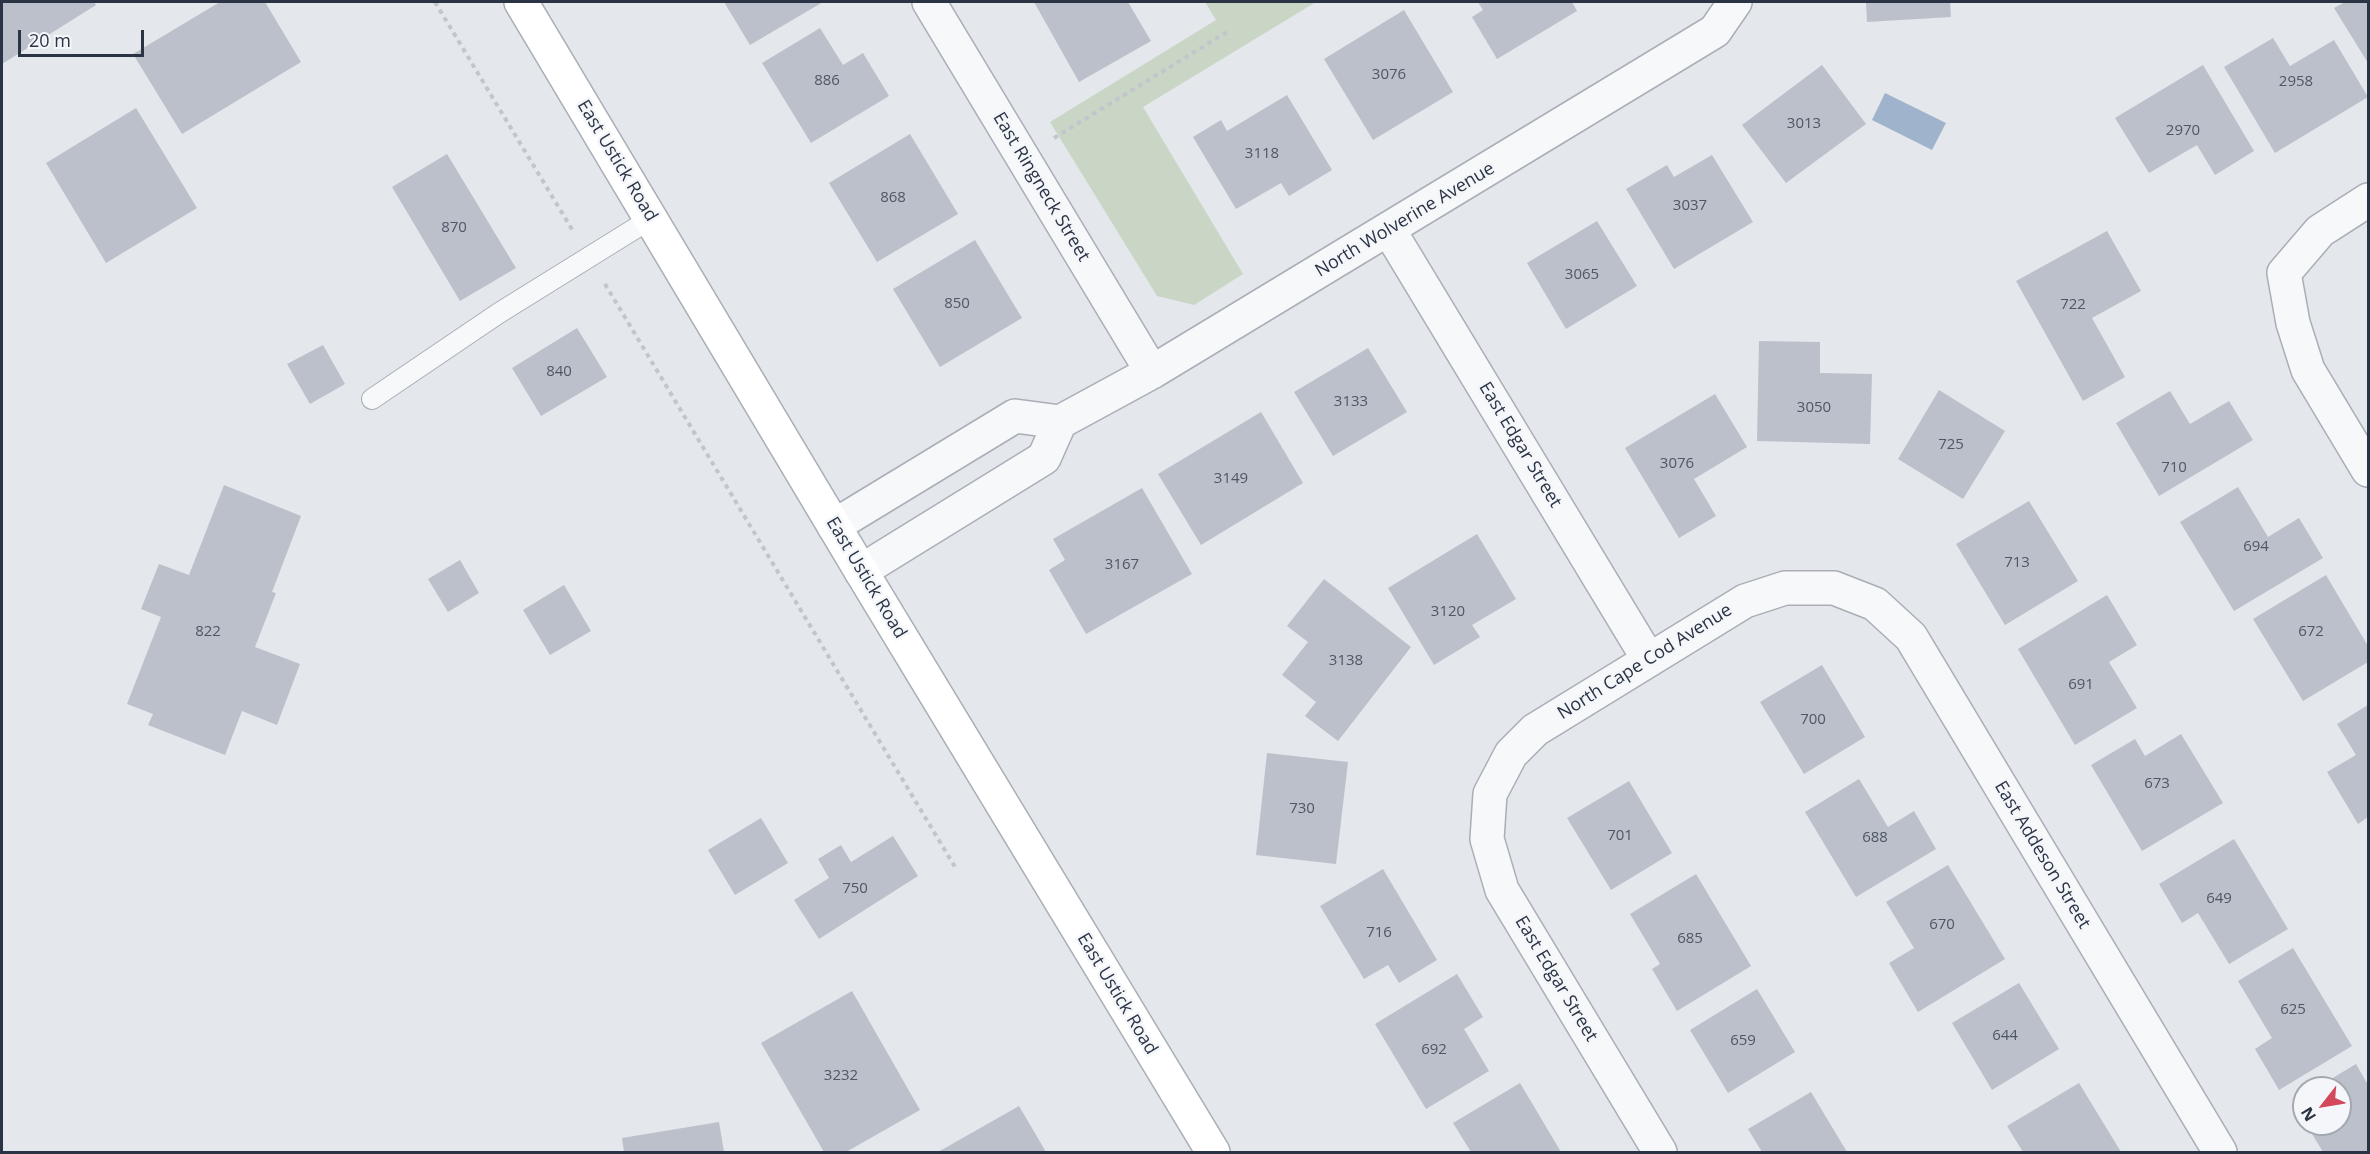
<!DOCTYPE html>
<style>
body{margin:0}
#map{position:relative;width:2370px;height:1154px;overflow:hidden;background:#e4e7ec;font-family:"Open Sans",sans-serif}
canvas{display:block}
.frame{position:absolute;inset:0;border:3px solid #2b3445;pointer-events:none}
.north{position:absolute;left:2292px;top:1076px;width:60px;height:60px;box-sizing:border-box;background:#f4f6f9;border:2px solid #a4a8b1;border-radius:50%;rotate:239deg;font-size:16px;font-weight:700;line-height:24px;text-align:center;color:#2b3445}
.north::after{content:'';display:block;margin:auto;width:21px;height:27px;background:#d1495b;clip-path:polygon(50% 0,100% 100%,50% 72%,0 100%)}
.scale{position:absolute;left:18px;top:30px;width:126px;height:27px;box-sizing:border-box;border:3px solid #2b3445;border-top:0;padding-left:8px;font-size:18px;line-height:21px;white-space:nowrap;color:#2b3445;-webkit-text-stroke:4px #f4f6f9;paint-order:stroke}
</style>
<div id="map">
<canvas width="2370" height="1154"></canvas>
<div class="frame"></div>
<div class="north">N</div>
<div class="scale">20 m</div>
</div>
<script>
const ctx = document.querySelector('canvas').getContext('2d');
ctx.lineJoin = 'round';
function paint(path, color) { ctx.fillStyle = color; ctx.fill(path, 'evenodd'); }
function stroke(path, color, width, dash) { ctx.strokeStyle = color; ctx.lineWidth = width; ctx.lineCap = dash ? 'butt' : 'round'; ctx.setLineDash(dash || []); ctx.stroke(path); }
function label(font, color, halo, rows, align = 'center') {
  ctx.font = font + ' "Open Sans",sans-serif'; ctx.lineWidth = 5; ctx.setLineDash([]); ctx.textBaseline = 'middle'; ctx.strokeStyle = halo; ctx.fillStyle = color; for (const [text, x, y, turn = 0] of rows) {
    ctx.save(); ctx.translate(x, y); ctx.rotate((+turn || 0) * Math.PI / 180); ctx.textAlign = isNaN(turn) ? turn : align; if (halo) ctx.strokeText(text, 0, 0); ctx.fillText(text, 0, 0); ctx.restore();
  }
}
paint(new Path2D(`
 M1205,2H1316L1143,107L1243,274L1194,305L1157,296L1050,122L1216,20Z`), '#c9d6c5');
paint(new Path2D(`
 M1885,93L1946,123L1932,150L1872,120Z`), '#9fb4cc');
paint(new Path2D(`
 M2,2H94L96,5L2,64Z
 M220,2H265L301,62L182,134L133,54Z
 M724,2H823L750,45Z
 M1034,2H1128L1151,41L1079,82Z
 M1478,2H1572L1577,11L1497,59L1472,17L1483,10Z
 M1866,2H1950L1951,17L1867,22Z
 M2345,2H2368V63L2334,8Z
 M1404,10L1453,92L1373,140L1324,59Z
 M820,28L843,65L863,53L889,96L811,143L762,63Z
 M2273,38L2290,66L2334,40L2368,97L2275,153L2224,67Z
 M1822,65L1866,124L1786,183L1742,125Z
 M2203,65L2254,151L2215,175L2197,145L2149,173L2115,118Z
 M1287,95L1332,170L1289,196L1281,183L1236,209L1193,137L1221,120L1227,131Z
 M136,108L197,208L106,263L46,163Z
 M910,134L958,214L877,262L829,183Z
 M447,154L516,268L460,301L392,187Z
 M1712,155L1753,222L1674,269L1626,189L1667,165L1674,177Z
 M1597,221L1637,286L1566,329L1527,263Z
 M2107,231L2141,291L2092,318L2125,377L2083,401L2016,281Z
 M975,240L1022,318L940,367L893,289Z
 M577,328L607,377L541,416L512,368Z
 M1759,341L1820,342V373L1872,374L1870,444L1757,441Z
 M323,345L345,384L310,404L287,364Z
 M1368,348L1407,412L1333,456L1294,392Z
 M1939,390L2005,431L1963,499L1898,459Z
 M2170,391L2190,424L2229,401L2253,440L2159,496L2116,423Z
 M1715,394L1747,447L1694,479L1716,516L1679,538L1625,448Z
 M1261,412L1303,483L1201,545L1158,474Z
 M224,485L301,516L272,592L276,593L255,647L300,664L277,725L242,711L225,755L148,725L153,714L127,704L161,617L141,609L159,564L189,575Z
 M2238,487L2268,537L2299,518L2323,558L2234,611L2180,522Z
 M1142,488L1192,574L1086,634L1049,570L1065,560L1053,539Z
 M2029,501L2078,581L2005,625L1956,544Z
 M1477,534L1516,599L1472,625L1480,637L1434,665L1388,588Z
 M460,560L479,593L448,612L428,579Z
 M2326,575L2368,646V662L2303,701L2253,619Z
 M1324,579L1411,647L1338,741L1305,716L1316,702L1282,675L1308,642L1287,626Z
 M564,585L591,631L550,655L523,610Z
 M2107,595L2137,645L2109,662L2137,708L2075,745L2018,649Z
 M1822,665L1865,737L1804,774L1760,702Z
 M2368,705V817L2358,824L2327,772L2356,755L2337,724Z
 M2181,734L2223,803L2142,851L2091,765L2135,739L2145,756Z
 M1267,753L1348,762L1336,864L1256,855Z
 M1859,779L1888,827L1914,811L1936,849L1856,897L1805,812Z
 M1629,781L1672,853L1611,890L1567,818Z
 M761,818L788,863L735,895L708,850Z
 M893,836L918,876L819,939L794,900L829,878L818,859L841,845L851,862Z
 M2234,839L2288,929L2229,964L2198,913L2182,923L2159,884Z
 M1948,865L2005,959L1918,1012L1889,963L1914,948L1886,902Z
 M1383,869L1437,960L1399,983L1388,965L1364,979L1320,906Z
 M1696,874L1751,966L1677,1011L1652,969L1660,964L1630,914Z
 M2293,948L2352,1046L2279,1090L2255,1049L2272,1038L2238,981Z
 M1457,974L1483,1017L1464,1029L1489,1071L1426,1109L1375,1024Z
 M2019,983L2059,1049L1992,1090L1952,1023Z
 M1757,989L1795,1052L1728,1093L1690,1030Z
 M852,991L920,1110L846,1152H824L761,1043Z
 M2356,1064L2368,1085V1152H2323L2306,1124H2340V1088H2316Z
 M1520,1083L1561,1152H1471L1453,1123Z
 M2079,1083L2121,1152H2023L2007,1126Z
 M1811,1092L1847,1152H1762L1748,1129Z
 M2304,1095V1120L2293,1102Z
 M1019,1106L1046,1152H938Z
 M719,1122L724,1152H624L622,1138Z`), '#bbc0ca');
const service = new Path2D(`
 M372,399L499,313L652,218`);
const minor = new Path2D(`
 M929,2L1152,372
 M2368,200L2320,231L2284,273L2293,323L2308,370L2368,470
 M1389,230L1649,660
 M1060,422L1152,372L1715,31L1735,2
 M834,526L1015,416L1060,422L1044,458L861,571
 M1660,1152L1502,890L1487,839L1490,794L1511,754L1535,730L1745,601L1785,588H1834L1875,604L1911,637L2220,1152`);
const secondary = new Path2D(`
 M521,2L861,571L1213,1152`);
stroke(service, '#a9aeb7', 22);
stroke(minor, '#a9aeb7', 36);
stroke(secondary, '#a9aeb7', 36);
stroke(new Path2D(`
 M435,2L573,231
 M1054,138L1227,32
 M605,284L955,867`), '#c2c5cb', 4, [4.5, 4.5]);
stroke(service, '#f7f8fa', 20);
stroke(minor, '#f7f8fa', 33);
stroke(secondary, '#fff', 33);
label('15px', '#4f5766', null, [
 ["3076",1389,75],
 ["886",827,81],
 ["2958",2296,82],
 ["3013",1804,124],
 ["2970",2183,131],
 ["3118",1262,154],
 ["868",893,198],
 ["3037",1690,206],
 ["870",454,228],
 ["3065",1582,275],
 ["850",957,304],
 ["722",2073,305],
 ["840",559,372],
 ["3133",1351,402],
 ["3050",1814,408],
 ["725",1951,445],
 ["3076",1677,464],
 ["710",2174,468],
 ["3149",1231,479],
 ["694",2256,547],
 ["713",2017,563],
 ["3167",1122,565],
 ["3120",1448,612],
 ["822",208,632],
 ["672",2311,632],
 ["3138",1346,661],
 ["691",2081,685],
 ["700",1813,720],
 ["673",2157,784],
 ["730",1302,809],
 ["701",1620,836],
 ["688",1875,838],
 ["750",855,889],
 ["649",2219,899],
 ["670",1942,925],
 ["716",1379,933],
 ["685",1690,939],
 ["625",2293,1010],
 ["644",2005,1036],
 ["659",1743,1041],
 ["692",1434,1050],
 ["3232",841,1076]
]);
label('18px', '#2b3445', '#f4f6f9', [
 ["East Ustick Road",617,161,59],
 ["East Ringneck Street",1041,187,59],
 ["North Wolverine Avenue",1405,220,-31],
 ["East Edgar Street",1520,445,59],
 ["East Ustick Road",866,578,59],
 ["North Cape Cod Avenue",1645,662,-32],
 ["East Addeson Street",2042,855,59],
 ["East Edgar Street",1556,979,59],
 ["East Ustick Road",1117,994,59]
]);
</script>
